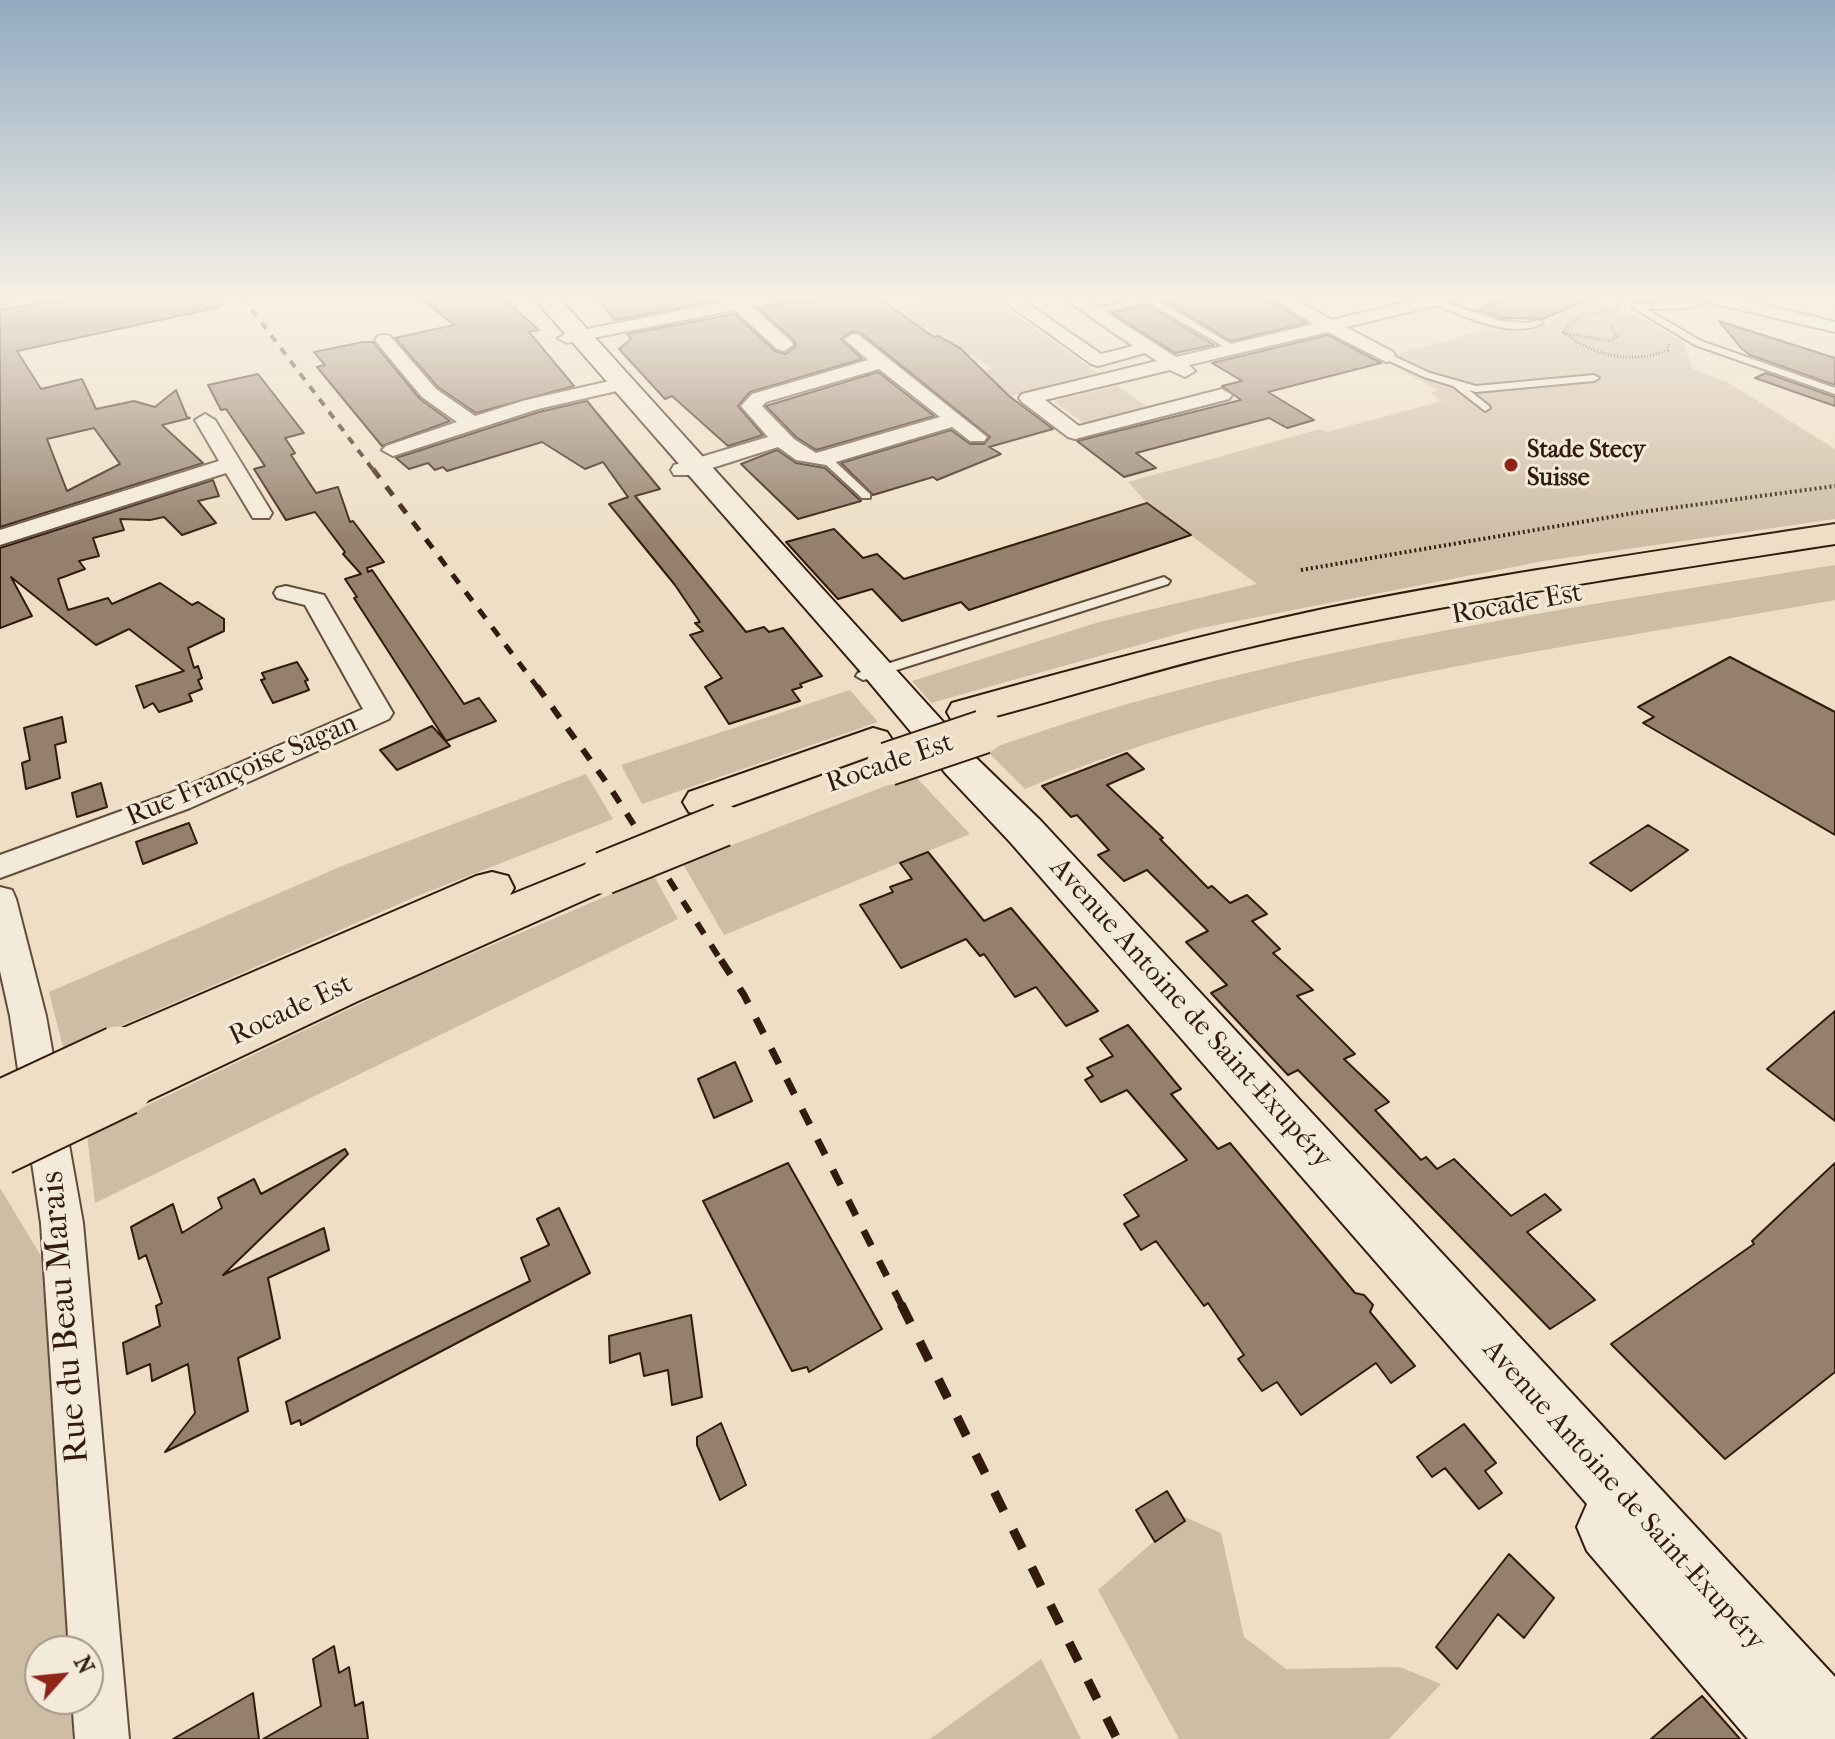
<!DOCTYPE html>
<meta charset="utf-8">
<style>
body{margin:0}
#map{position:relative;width:1835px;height:1739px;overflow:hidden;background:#eedec5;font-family:"IM FELL French Canon",serif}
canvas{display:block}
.north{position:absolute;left:24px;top:1635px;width:80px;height:80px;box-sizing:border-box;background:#f4ead9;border:2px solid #a69787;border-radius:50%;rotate:63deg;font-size:22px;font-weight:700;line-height:32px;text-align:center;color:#321b0b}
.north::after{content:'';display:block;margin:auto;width:28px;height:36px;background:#8f2418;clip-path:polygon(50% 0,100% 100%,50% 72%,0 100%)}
</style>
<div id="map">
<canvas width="1835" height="1739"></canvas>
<div class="north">N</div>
</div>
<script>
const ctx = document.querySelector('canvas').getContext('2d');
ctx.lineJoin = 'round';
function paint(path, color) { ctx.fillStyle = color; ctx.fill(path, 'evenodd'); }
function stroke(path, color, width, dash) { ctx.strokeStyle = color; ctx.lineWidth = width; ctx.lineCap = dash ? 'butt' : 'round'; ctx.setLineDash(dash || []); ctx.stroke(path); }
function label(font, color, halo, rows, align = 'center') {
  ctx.font = font + ' "IM FELL French Canon",serif'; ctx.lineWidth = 6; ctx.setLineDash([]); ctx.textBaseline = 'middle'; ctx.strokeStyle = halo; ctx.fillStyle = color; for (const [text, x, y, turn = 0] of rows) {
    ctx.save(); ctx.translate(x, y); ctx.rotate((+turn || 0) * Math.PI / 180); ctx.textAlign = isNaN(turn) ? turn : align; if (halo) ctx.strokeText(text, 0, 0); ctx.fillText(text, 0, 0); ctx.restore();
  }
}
paint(new Path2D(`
 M908,297H990L1098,373L1011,396L983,372L993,368L901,314L921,308Z
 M1595,299L1604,300L1611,311L1638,316L1683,342L1693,369L1727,382L1835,449V519L1544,561L1196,629L931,703L912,681L1099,622L1257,584L1147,503L1128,482L1320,429L1327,432L1442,401L1430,393L1438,390L1379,358L1507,325L1525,334Z
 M1117,386L1151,409L1086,425L1054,401Z
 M1835,565V600C1563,649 1281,682 1025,789L986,750C1034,734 1082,717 1131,703C1361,638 1599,603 1835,565Z
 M850,690L878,722L642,804L621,765Z
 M586,774L613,819L415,897L64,1051L49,992L342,866Z
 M914,775L970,834L724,935L683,864Z
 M654,876L678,919L95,1203L87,1134L412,979Z
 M0,1188L47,1266L72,1651H40V1699H75L78,1739H0Z
 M1183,1516L1221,1533L1244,1637L1286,1669L1400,1667L1441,1684L1389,1739H1179L1098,1590Z
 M1041,1659L1081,1739H930Z`), '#cebda5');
const building = new Path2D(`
 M75,297H219L220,307L17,351L41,389L82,379L96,409L134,401L155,407L176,390L187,417L190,418L162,425L203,463L0,527V310ZM94,428L120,464L67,491L47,439Z
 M420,297H502L539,330L529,332L574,386L476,413L438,387L395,338L454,325Z
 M596,297H711L715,301L615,320Z
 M821,297H877L934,337L938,336L960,348L1009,396L1053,429L989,447L1001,454L937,480L933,477L873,495L841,463L951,430L970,444H984L990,437L861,333L852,331L841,339L862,359L750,392L738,406L763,435L728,446L672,396L665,399L619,349L631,339L627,334L735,314L775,351L786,354L796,346L794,340L759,309Z
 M1181,297H1265L1306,323L1231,341L1165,301Z
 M1508,297H1593L1543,319L1503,318L1478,310Z
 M1147,305L1214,345L1175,353L1112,313Z
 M1719,321L1835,358V385L1750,355L1742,349Z
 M1328,335L1381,363L1268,392L1314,420L1287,428L1269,418L1136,453L1156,468L1124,477L1077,441L1241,400L1222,386L1242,381L1212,363Z
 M363,342H373L420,399L450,421L382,446L317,367L325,365L314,352Z
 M878,372L934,416L816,450L796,437L766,406Z
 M1766,373L1835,397V406L1755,378Z
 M258,374L304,433L285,438L295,453L291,455L316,493L338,487L350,522L353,521L384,562L367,568L368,572L372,570L464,704L479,698L496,721L446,741L354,598L357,597L345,579L361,574L343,554L345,552L315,512L286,520L254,469L265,466L226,409L221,410L208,385Z
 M587,401L660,489L635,496L746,632L764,627L769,632L783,628L822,676L800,684L802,687L792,690L800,701L729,724L705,687L722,678L690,635L703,631L695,623L700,622L675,585L609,504L628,497L603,462L585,469L542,442L447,471L443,467L435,470L428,463L409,469L396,458L539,412Z
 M777,450L796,463L825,468L861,501L798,519L741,464Z
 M213,480L219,496L198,501L216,523L182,535L164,517L150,520L120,519L124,530L93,538L99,556L79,561L85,569L58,579L68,610L108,598L112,604L160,583L192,605L198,602L224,619V631L188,648L194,668L198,666L202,678L198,680L202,689L189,694L192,701L159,712L153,703L144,708L136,686L184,671L129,629L96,645L11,577L32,616L0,628V548Z
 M1147,503L1191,535L969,610L961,602L902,621L872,589L838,599L786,542L834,529L863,558L877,554L904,579Z
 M1730,657L1835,712V835L1643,723L1654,717L1638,707Z
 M297,662L308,680L305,681L309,690L273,703L261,680L265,679L262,673Z
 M62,717L66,742L55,745L60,778L26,789L22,763L30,760L24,728Z
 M432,726L450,746L397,770L380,750Z
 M1127,753L1144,769L1107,785L1163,838L1160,839L1208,888L1212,886L1230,903L1247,895L1267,914L1252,921L1280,949L1273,953L1313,990L1297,996L1355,1054L1344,1059L1389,1102L1375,1110L1421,1160L1426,1157L1437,1169L1454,1159L1511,1216L1545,1194L1561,1210L1527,1232L1595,1300L1550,1329L1298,1070L1288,1075L1211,993L1227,985L1186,942L1208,931L1147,870L1124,881L1098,855L1109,850L1077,815L1071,817L1042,786Z
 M101,783L107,807L77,817L72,793Z
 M189,823L197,843L143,864L136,842Z
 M1648,825L1688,850L1631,891L1590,863Z
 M928,852L984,921L1011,908L1098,1011L1066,1026L1036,987L1015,997L984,954L980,956L966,939L901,968L860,905L893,892L890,887L912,879L900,863Z
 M1835,1011V1121L1767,1069Z
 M1128,1025L1181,1089L1171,1094L1218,1149L1230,1143L1355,1293L1364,1295L1373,1305L1370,1312L1415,1366L1391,1383L1376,1363L1301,1415L1277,1382L1262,1391L1238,1359L1244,1355L1208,1303L1204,1306L1156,1241L1141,1250L1124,1224L1139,1216L1124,1195L1187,1160L1127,1090L1101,1102L1085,1080L1093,1076L1087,1068L1113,1056L1100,1039Z
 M735,1062L752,1101L714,1118L698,1079Z
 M345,1149L348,1154L223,1275L324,1228L329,1250L268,1278L280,1338L238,1358L248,1411L165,1452L195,1413L188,1364L152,1381L150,1364L127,1374L123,1343L160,1326L156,1306L162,1303L146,1255L139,1259L131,1227L173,1204L182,1233L222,1208L218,1198L254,1179L261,1194Z
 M788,1163L882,1329L809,1372L807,1367L792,1371L703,1201Z
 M1835,1163V1372L1725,1459L1611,1344L1754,1244L1752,1241Z
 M559,1208L590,1273L301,1425L300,1420L291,1424L286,1402L530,1281L521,1258L549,1245L537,1219Z
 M691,1315L702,1397L672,1405L668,1370L644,1376L640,1353L610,1363L609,1336Z
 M721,1423L746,1485L720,1500L697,1445V1437Z
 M1464,1424L1496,1463L1485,1471L1502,1493L1479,1509L1445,1468L1432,1477L1417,1457Z
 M1167,1491L1185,1521L1155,1542L1136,1510Z
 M1509,1554L1554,1598L1524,1638L1498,1614L1457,1669L1436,1647Z
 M334,1646L339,1673L349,1667L355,1706L363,1702L368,1739H263L321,1706L313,1659Z
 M253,1693L259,1739H173Z
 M1702,1696L1740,1739H1651L1672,1721Z`);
paint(building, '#94806c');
stroke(building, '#321b0b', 2);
const service = new Path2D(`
 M1144,297H1152L1239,349L1231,351L1148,302L1092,314L1088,311Z
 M1705,297L1715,298L1691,308L1646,309L1701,341L1835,388V394L1695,345L1632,307L1636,304L1690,302Z
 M1433,299L1502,321L1528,323L1539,320L1543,323C1512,340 1463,316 1433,303Z
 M1383,354H1389L1430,373L1476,386L1594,375L1599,378L1594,381L1476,392L1469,390L1489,406L1490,408L1485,411L1453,386L1424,377L1383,358Z
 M822,457H830L870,494V498H862L822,461Z
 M1164,577L1170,581L1168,584L868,679L863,680L856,676L858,673Z`);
const minor = new Path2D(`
 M0,297H22L0,305Z
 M784,297L782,301L752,307L791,341L793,345L784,351L777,349L735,310L567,343L558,338L567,333L738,299Z
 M998,297H1018L1101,354L1133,346L1062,297H1082L1176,357L1314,324L1269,297H1291L1332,320L1427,297H1458L1456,301L1346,327L1393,352L1395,356L1393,360L1386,362L1328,332L1189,365L1195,371L1185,377L1170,370L1045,400L1079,426L1222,389L1232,395L1229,399L1075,439L1068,437L1022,402L1019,398L1022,394L1157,361L1145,353L1098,366L1091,364Z
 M1701,297H1732L1835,322V332L1703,301Z
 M853,334L859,335L987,437L984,441H970L952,427L826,465L796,460L778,447L690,475H674L671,470L674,465L768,437L741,406L752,394L868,360L844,339ZM879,369L940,417L816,453L794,439L762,406L766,402Z
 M384,335L390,336L436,389L475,416L526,400L623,378L633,384L630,388L538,409L393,456L382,450L386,446L457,422L422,397L378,344L375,340L378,336Z
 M205,414L215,420L272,513L269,518H253L226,473L0,545V530L219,461L195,420Z
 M286,586L324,595L393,713L389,719L190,808L0,878V855L168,794L363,709L305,605L277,598L274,593L277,588Z
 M0,887L12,890L16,899L46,1016L83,1223L129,1739H75L72,1699H88V1651H69L41,1223L10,1016L0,971Z`);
const secondary = new Path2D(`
 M533,297H558L975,757L1041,821L1835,1677V1739H1748L1587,1551L1577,1527L1587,1504L1011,843L947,775L861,672Z`);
const motorway = new Path2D(`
 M1835,524V544C1642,574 1448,602 1258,645C1159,667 1064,699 966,724L952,721L947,712L952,703C1077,668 1201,635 1328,608C1496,574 1666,550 1835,524Z
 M873,728L887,732L893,741L887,750L704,816L689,812L683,802L689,792Z
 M604,857L620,862L626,873L620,884L358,1001L143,1103L125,1110L107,1103L99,1088L110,1071L100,1068L93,1053L100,1038L476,876L492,872L508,876L514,888L510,895Z`);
stroke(service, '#614c3a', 4);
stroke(minor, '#614c3a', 4);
stroke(secondary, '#321b0b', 4);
stroke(motorway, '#321b0b', 4);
stroke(new Path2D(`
 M1620,297L1616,302L1620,308
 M1563,332C1593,356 1632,365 1668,350L1669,343
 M1563,332L1579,316L1621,309
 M1564,333L1610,341L1616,336L1611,324`), '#321b0b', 3, [1, 2]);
stroke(new Path2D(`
 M1301,570L1634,513L1835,486`), '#321b0b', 4, [2, 3]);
paint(service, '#f4ead9');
paint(minor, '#f4ead9');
paint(secondary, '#f4ead9');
paint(motorway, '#eedec5');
stroke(new Path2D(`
 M242,297L374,471`), '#321b0b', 4, [8, 8]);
stroke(new Path2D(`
 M373,469L538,688`), '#321b0b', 5, [11, 11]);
stroke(new Path2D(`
 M537,686L609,786L722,962`), '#321b0b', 6, [13, 13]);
stroke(new Path2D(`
 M721,960L744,995L902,1306`), '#321b0b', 7, [17, 17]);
stroke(new Path2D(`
 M901,1304L1117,1739`), '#321b0b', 9, [21, 21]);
const motorwayBridgeFar1 = new Path2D(`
 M888,764L983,732
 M604,873L722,825`);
const motorwayBridge = new Path2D(`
 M0,1108L118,1053
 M0,1148L125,1088`);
stroke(motorwayBridgeFar1, '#321b0b', 46, []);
stroke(motorwayBridge, '#321b0b', 57, []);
stroke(motorwayBridgeFar1, '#eedec5', 42);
stroke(motorwayBridge, '#eedec5', 53);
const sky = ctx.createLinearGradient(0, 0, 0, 541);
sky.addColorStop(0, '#91aac1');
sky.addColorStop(0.55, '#f7f0e5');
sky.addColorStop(1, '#f7f0e500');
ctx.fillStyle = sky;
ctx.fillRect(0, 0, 1835, 541);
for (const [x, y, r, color] of [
 [1511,465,8,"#8f2418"]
]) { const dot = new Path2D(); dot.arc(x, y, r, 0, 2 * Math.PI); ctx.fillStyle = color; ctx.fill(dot); stroke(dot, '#f4ead9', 3); }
label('bold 24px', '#321b0b', '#f4ead9', [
 ["Stade Stecy",1527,451],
 ["Suisse",1527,479]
], 'left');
label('28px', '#321b0b', '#f4ead9', [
 ["Rocade Est",1517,605,-10],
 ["Rocade Est",890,764,-19],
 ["Rue Françoise Sagan",242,771,-23],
 ["Rocade Est",291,1011,-25],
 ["Avenue Antoine de Saint-Exupéry",1190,1014,48],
 ["Avenue Antoine de Saint-Exupéry",1623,1496,48]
]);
label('34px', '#321b0b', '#f4ead9', [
 ["Rue du Beau Marais",66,1317,-95]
]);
</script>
